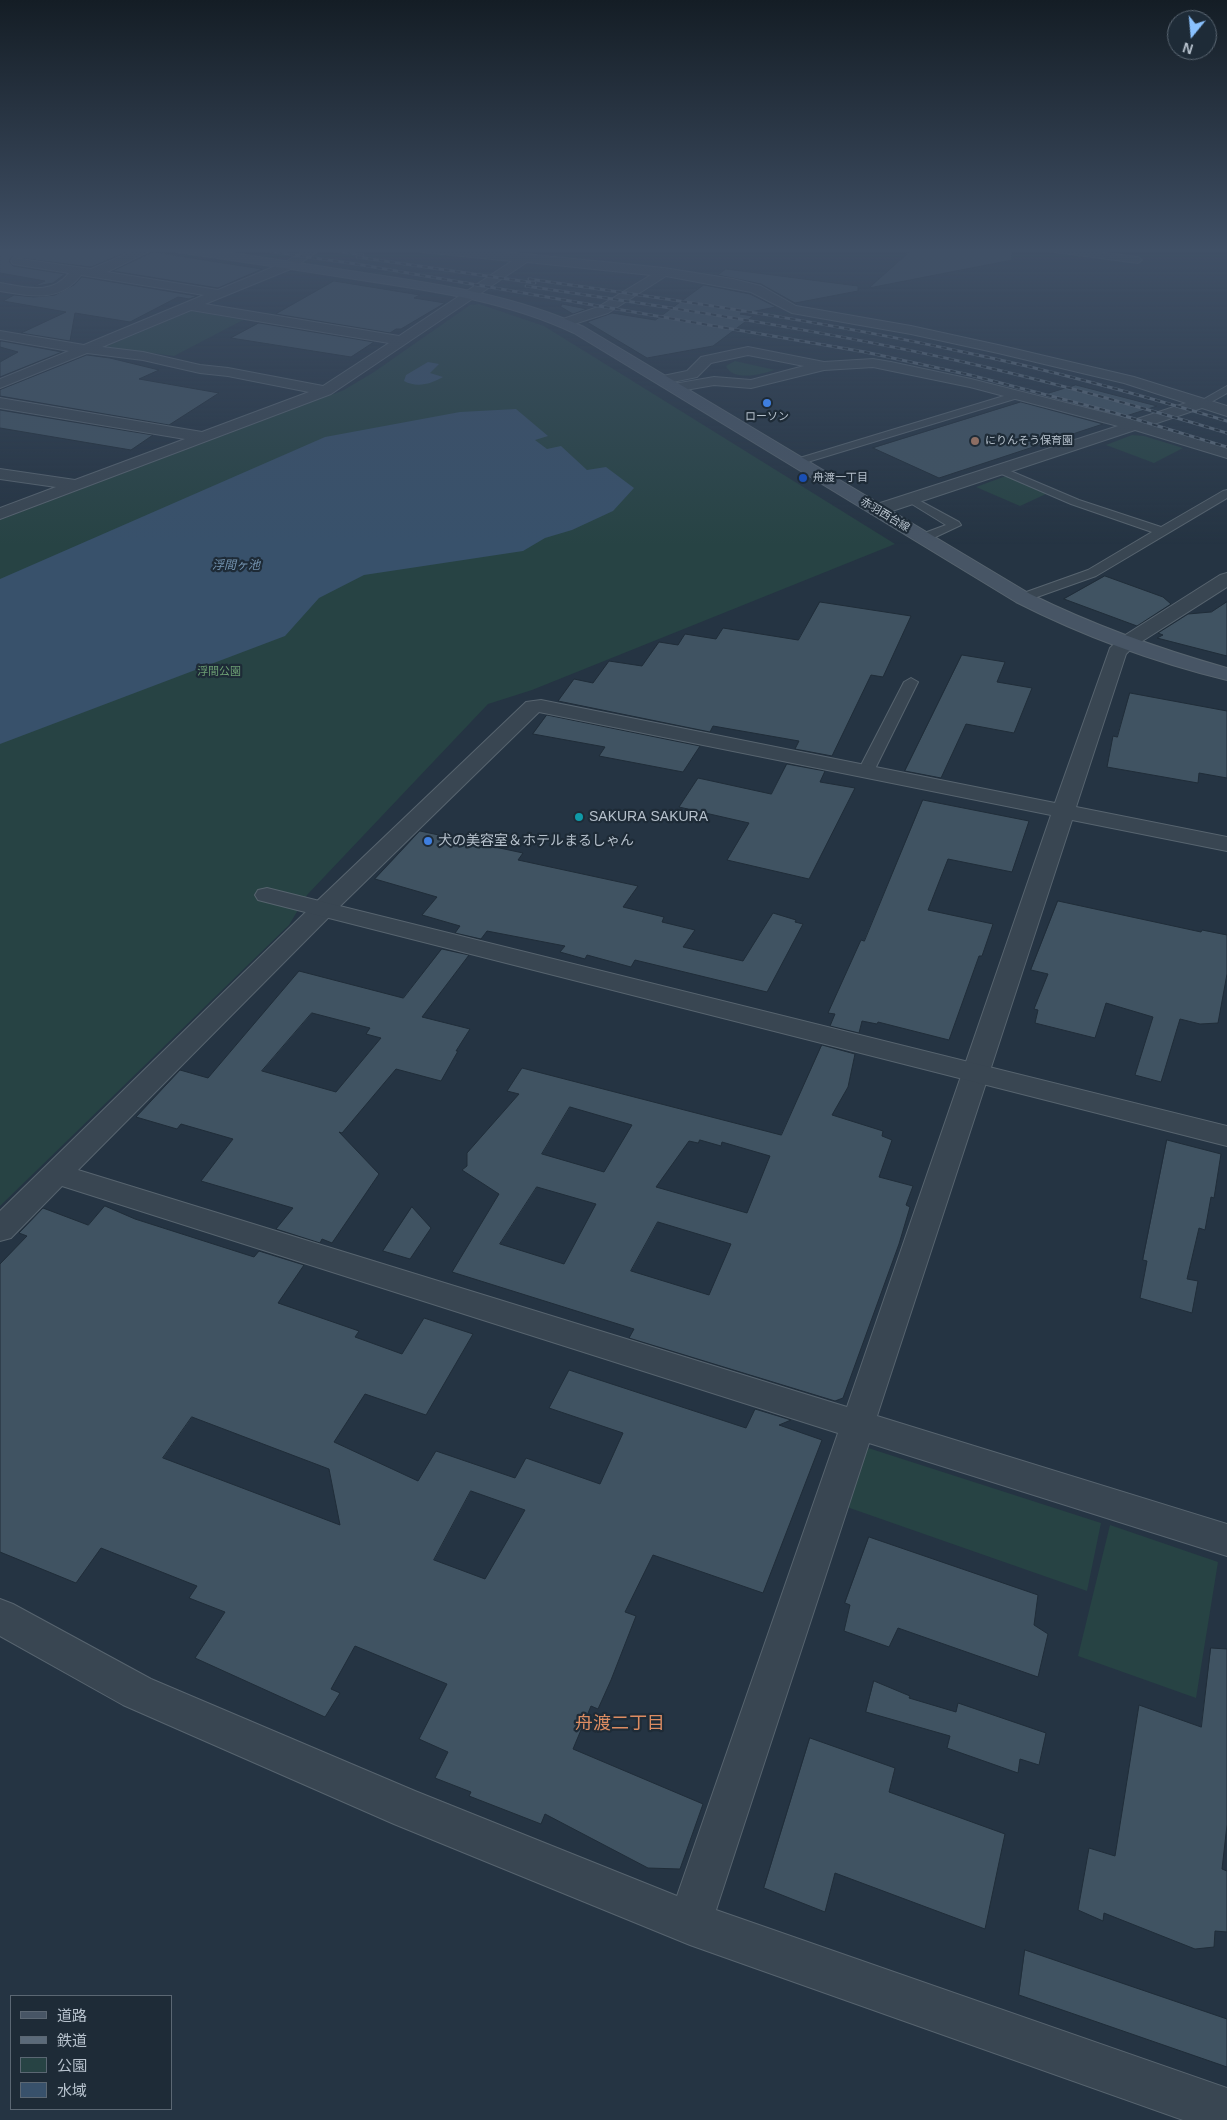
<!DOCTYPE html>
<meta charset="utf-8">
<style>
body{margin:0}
#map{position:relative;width:1227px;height:2120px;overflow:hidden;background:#253443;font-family:Arial,"Noto Sans JP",sans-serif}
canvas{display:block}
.legend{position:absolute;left:10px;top:1995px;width:162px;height:115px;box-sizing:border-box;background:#1e2b37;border:1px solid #5b6773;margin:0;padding:6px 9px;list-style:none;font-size:15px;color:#b6c1cc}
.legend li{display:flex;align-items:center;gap:10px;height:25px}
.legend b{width:25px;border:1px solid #5b6773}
.north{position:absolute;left:1167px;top:10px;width:50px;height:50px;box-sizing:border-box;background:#1e2b37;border:1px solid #5b6773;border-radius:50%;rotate:197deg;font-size:14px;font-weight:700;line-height:20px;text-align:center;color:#b6c1cc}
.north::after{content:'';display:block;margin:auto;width:18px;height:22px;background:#8ac1fd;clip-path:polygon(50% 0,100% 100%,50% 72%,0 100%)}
</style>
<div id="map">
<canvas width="1227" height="2120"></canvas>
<ul class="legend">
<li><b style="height:6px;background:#475565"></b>道路</li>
<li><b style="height:6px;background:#5b6a79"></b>鉄道</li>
<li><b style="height:14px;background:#274344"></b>公園</li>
<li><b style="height:14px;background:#38516b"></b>水域</li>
</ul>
<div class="north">N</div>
</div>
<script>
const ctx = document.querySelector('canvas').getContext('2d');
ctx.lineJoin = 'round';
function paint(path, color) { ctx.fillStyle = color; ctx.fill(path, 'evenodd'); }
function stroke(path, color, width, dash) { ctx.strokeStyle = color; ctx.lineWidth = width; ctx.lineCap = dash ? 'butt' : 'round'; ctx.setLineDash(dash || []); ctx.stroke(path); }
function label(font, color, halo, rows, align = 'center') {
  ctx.font = font + ' Arial,"Noto Sans JP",sans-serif'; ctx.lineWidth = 4.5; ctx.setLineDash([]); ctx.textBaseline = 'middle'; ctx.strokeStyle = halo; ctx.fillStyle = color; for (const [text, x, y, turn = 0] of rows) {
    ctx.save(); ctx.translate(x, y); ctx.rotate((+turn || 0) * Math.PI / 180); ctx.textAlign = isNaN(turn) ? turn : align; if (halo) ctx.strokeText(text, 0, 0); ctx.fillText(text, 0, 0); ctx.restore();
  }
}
paint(new Path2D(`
 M479,304L544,326L895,544L532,690L488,704L307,895L289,925L0,1206V520L344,390L374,372L470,305Z
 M191,311L243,320L174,356L105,347Z
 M735,361L775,370C762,374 733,382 726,366Z
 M1132,435L1144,436L1183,448L1154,463L1106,445Z
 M1006,476L1048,493L1020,506L976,487Z
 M862,1446L1101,1523L1087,1591L844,1506Z
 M1110,1525L1218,1562L1196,1698L1078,1656Z`), '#274344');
paint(new Path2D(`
 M428,362L439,364L430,373L443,377C431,384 417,388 404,381L406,375Z
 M516,409L548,436L535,440L547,449L561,446L587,470L606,467L634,488L613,511L572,530L545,538L523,551L364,575L319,598L285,636L0,744V579L325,437L460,412Z`), '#38516b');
const building = new Path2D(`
 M0,248H131L134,249L91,267L11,257L9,262L13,266L65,274L53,283L37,286H34L45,281L0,273Z
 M914,248H1011L1012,260L869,288Z
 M153,252L210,261L262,269L218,288L113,271Z
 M726,269L858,286V291L795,303L761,284L718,275Z
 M82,277L197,296L189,299L178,297L130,322L75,313L70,341L21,333L66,312L3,301L14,295L34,297L55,295L74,285Z
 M334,281L420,295L414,298L445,303L401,329H396L390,333L276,314Z
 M704,285L750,294L776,307L740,314L753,316L713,346L647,358L587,322L612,313L655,320Z
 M562,304L587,309L573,314L561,307Z
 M259,323L374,342L351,357L231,338Z
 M2,341L62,352L0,377V362L18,352L0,347V342Z
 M87,355L110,358L159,370L139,379L219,393L169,425L0,396V390Z
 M1076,385L1157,406L1126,416L1043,395Z
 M1021,402L1103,424L939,478L873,448Z
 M0,410L153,435L131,450L0,428Z
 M1105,576L1163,597L1171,604L1137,626L1064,599Z
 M820,602L911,616L883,677L871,675L832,756L795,749L799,741L713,726L710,732L558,701L574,679L593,683L609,661L642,666L659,642L678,645L685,634L716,639L723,628L798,640Z
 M1227,602V656L1157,638L1163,635L1158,633L1188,614L1211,612Z
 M962,655L1005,662L997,682L1032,688L1014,733L966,724L941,778L905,771Z
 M1130,693L1227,711V778L1199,773L1198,783L1107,767L1113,736L1117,737Z
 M547,715L700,746L683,772L599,756L605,747L533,734Z
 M787,764L825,771L820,782L855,788L809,879L727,860L749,823L679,807L698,778L771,794Z
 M923,800L1029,821L1012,872L948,859L928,910L993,924L982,956H979L949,1040L878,1022L877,1024L862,1021L859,1033L830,1026L835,1014L828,1013L861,940L864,941Z
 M420,831L523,853L518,860L638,886L623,907L664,917L662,922L695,930L683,947L743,961L773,913L796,920L795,922L803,924L767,992L635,960L631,967L587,955L585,959L560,952L565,946L487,931L481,939L455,933L460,926L422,915L437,897L375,879Z
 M1058,901L1201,932L1202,930L1227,935V974L1218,1023L1200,1024L1180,1019L1161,1082L1135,1075L1153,1017L1106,1003L1095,1038L1035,1023L1038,1010L1034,1009L1048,974L1031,970Z
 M442,949L469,955L422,1017L470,1029L456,1051H458L441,1081L396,1069L342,1133L339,1132L379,1174L332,1243L322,1239L320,1243L276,1229L293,1208L201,1181L233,1139L181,1124L177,1129L136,1117L180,1070L208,1078L299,971L403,998ZM312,1013L370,1028L366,1034L381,1038L336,1092L262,1071Z
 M822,1045L855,1054L848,1087L832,1115L883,1131L882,1136L892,1140L879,1177L913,1186L906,1205L910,1207L899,1244L843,1398L835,1401L629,1338L634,1329L452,1272L499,1194L462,1170L467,1166V1153L519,1094L507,1091L522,1068L781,1135ZM570,1107L632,1125L604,1172L542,1154ZM700,1140L721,1146L722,1142L770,1156L747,1213L656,1187L689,1141L698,1143ZM537,1187L596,1204L564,1264L500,1244ZM658,1222L731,1244L709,1295L631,1271Z
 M1167,1140L1221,1154L1214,1198L1211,1197L1205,1230L1199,1228L1187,1279L1198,1281L1192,1313L1140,1298L1147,1261L1143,1260Z
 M105,1206L135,1219L254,1257L259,1251L304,1265L278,1303L359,1331L355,1337L402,1354L424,1318L473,1334L426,1415L365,1394L334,1442L418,1481L436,1451L515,1478L526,1458L600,1484L623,1433L549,1408L569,1370L746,1428L755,1409L791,1420L779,1425L822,1440L763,1593L653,1555L625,1612L636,1616L611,1680L598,1709L591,1706L573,1749L703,1804L680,1869L648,1868L545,1814L541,1824L469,1796L471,1792L435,1778L448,1752L419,1739L447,1684L355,1646L331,1689L340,1693L325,1717L195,1658L225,1612L189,1598L197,1586L101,1548L76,1583L0,1552V1264L27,1236L19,1233L43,1208L88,1225ZM192,1417L329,1469L340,1525L163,1458ZM471,1491L525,1510L485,1579L434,1560Z
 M412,1207L431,1228L410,1259L383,1251Z
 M869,1537L1038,1595L1034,1625L1048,1634L1038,1677L898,1628L889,1647L844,1631L850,1605L845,1603Z
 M1211,1648L1227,1649V1825L1222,1869L1227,1871V1932L1215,1931L1214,1947L1195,1949L1104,1913L1103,1921L1078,1910L1089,1848L1115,1856L1139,1705L1201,1727Z
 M874,1681L910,1696L909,1698L956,1712L958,1703L1046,1733L1039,1765L1020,1759L1018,1773L947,1748L950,1736L866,1712Z
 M810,1738L895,1768L889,1792L1005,1834L985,1929L835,1873L825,1912L764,1888Z
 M1025,1950L1227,2019V2067L1019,1995Z`);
paint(building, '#405362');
stroke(building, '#202d39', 1);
const service = new Path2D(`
 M1043,248H1066L1138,257L1142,260L1138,263L1047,251Z
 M1227,386V393L1206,405H1198L1197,403Z
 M1017,392L1021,393V397L801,464L797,465L791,462L793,460Z
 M1001,467L1079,500L1161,527L1223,491L1227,490V498L1096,576L1023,602L1018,601L1017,598L1018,595L1088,570L1152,532L1071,504L997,472L995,470Z
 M911,496L959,522L961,525L927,541H919L917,538L919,535L946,525L907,501V497Z
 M911,678L918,682L874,771L866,776L861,774L858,771L904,682Z`);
const minor = new Path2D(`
 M140,248H156L107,272L218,290L285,262L308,248H323L293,268L205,304L399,336L512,261L421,252L415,248H459L525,254L664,268L733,279L761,286L796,306L911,326L998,345L1134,377L1227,406V416L1202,408L1151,425L1227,448V458L1135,430L883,514H871L868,510L871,506L1118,426L970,387L873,367L824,370L751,388L714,385L674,392L667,388L674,384L714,377L751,380L804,366L748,355L711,363L697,377L663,384L656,380L658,377L687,371L701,357L748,347L824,362L873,359L891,362L971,379L1134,420L1186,403L1124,383L998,353L911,334L792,313L751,292L666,276L608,313L565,327L558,323L560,320L598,307L651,275L527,262L331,394L0,519V508L56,487L0,479V469L75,480L185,439L0,408V398L202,432L309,392L228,376L200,373L143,360L87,353L0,388V379L69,351L0,339V331L84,345L204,295L81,275C60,303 31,296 0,291V283C25,287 51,296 69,273L13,264L11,261L13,258L91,269ZM191,310L389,343L323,386L228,368L200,365L143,352L102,347Z
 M1227,573V587L1133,647L1126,654L1076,807L1227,837V851L1072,820L877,1416L1227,1524V1556L869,1443L716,1910L1227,2088V2120H1183L690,1945L394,1824L123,1705L0,1636V1599L13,1604L151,1679L415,1791L677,1896L838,1433L62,1186L11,1238L0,1241V1211L314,904L526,702L541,700L1055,803L1110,648L1119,639L1220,575ZM539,712L1051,815L847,1407L78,1170L332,914Z`);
const tertiary = new Path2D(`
 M267,888L1227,1126V1146L258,900L255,895L258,890Z`);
const secondary = new Path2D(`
 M170,248H201C257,257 314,265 370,274C444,285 516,296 584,327L1030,594C1093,625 1159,649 1227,668V680C1154,662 1083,636 1016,602L574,333C506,301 434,291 361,280C299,270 238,261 176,252Z`);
stroke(service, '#57646f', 2);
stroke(minor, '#57646f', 2);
stroke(tertiary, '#57646f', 2);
stroke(secondary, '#57646f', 2);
paint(service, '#394652');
paint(minor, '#394652');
paint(tertiary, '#394652');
paint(secondary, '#475565');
const rail = new Path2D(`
 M246,248L356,264L865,352L970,375L1112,412L1227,447
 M314,248L363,255
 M357,257L535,283
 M529,279C676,300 823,321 968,353C1055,371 1141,395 1227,421
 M526,286C674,308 822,330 968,363C1056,383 1141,407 1227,433`);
stroke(rail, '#5b6a79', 3);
stroke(rail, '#1e2b37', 2, [5.5]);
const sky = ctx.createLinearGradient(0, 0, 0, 545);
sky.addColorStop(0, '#141d25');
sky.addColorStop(0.46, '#405066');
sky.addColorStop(1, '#40506600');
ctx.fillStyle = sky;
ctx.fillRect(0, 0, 1227, 545);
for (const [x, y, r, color] of [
 [767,403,5,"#3f7fe0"],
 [975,441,5,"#8d6e63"],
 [803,478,5,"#1a4fb4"],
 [579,817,5,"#0f9aa8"],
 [428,841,5,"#3f7fe0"]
]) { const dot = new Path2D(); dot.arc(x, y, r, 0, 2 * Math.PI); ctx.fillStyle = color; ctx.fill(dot); stroke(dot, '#1e2b37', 2); }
label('11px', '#b6c1cc', '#1e2b37', [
 ["ローソン",767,417,"center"],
 ["にりんそう保育園",985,441],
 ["舟渡一丁目",813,478]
], 'left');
label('11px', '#b6c1cc', '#1e2b37', [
 ["赤羽西台線",885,515,31]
]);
label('11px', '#6c9e73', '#1e2b37', [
 ["浮間公園",219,672]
]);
label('italic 12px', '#7494b1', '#1e2b37', [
 ["浮間ヶ池",236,566]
]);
label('14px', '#b6c1cc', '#1e2b37', [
 ["SAKURA SAKURA",589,817],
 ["犬の美容室＆ホテルまるしゃん",438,841]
], 'left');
label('18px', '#dc8c62', '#1e2b37', [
 ["舟渡二丁目",620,1724]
]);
</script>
